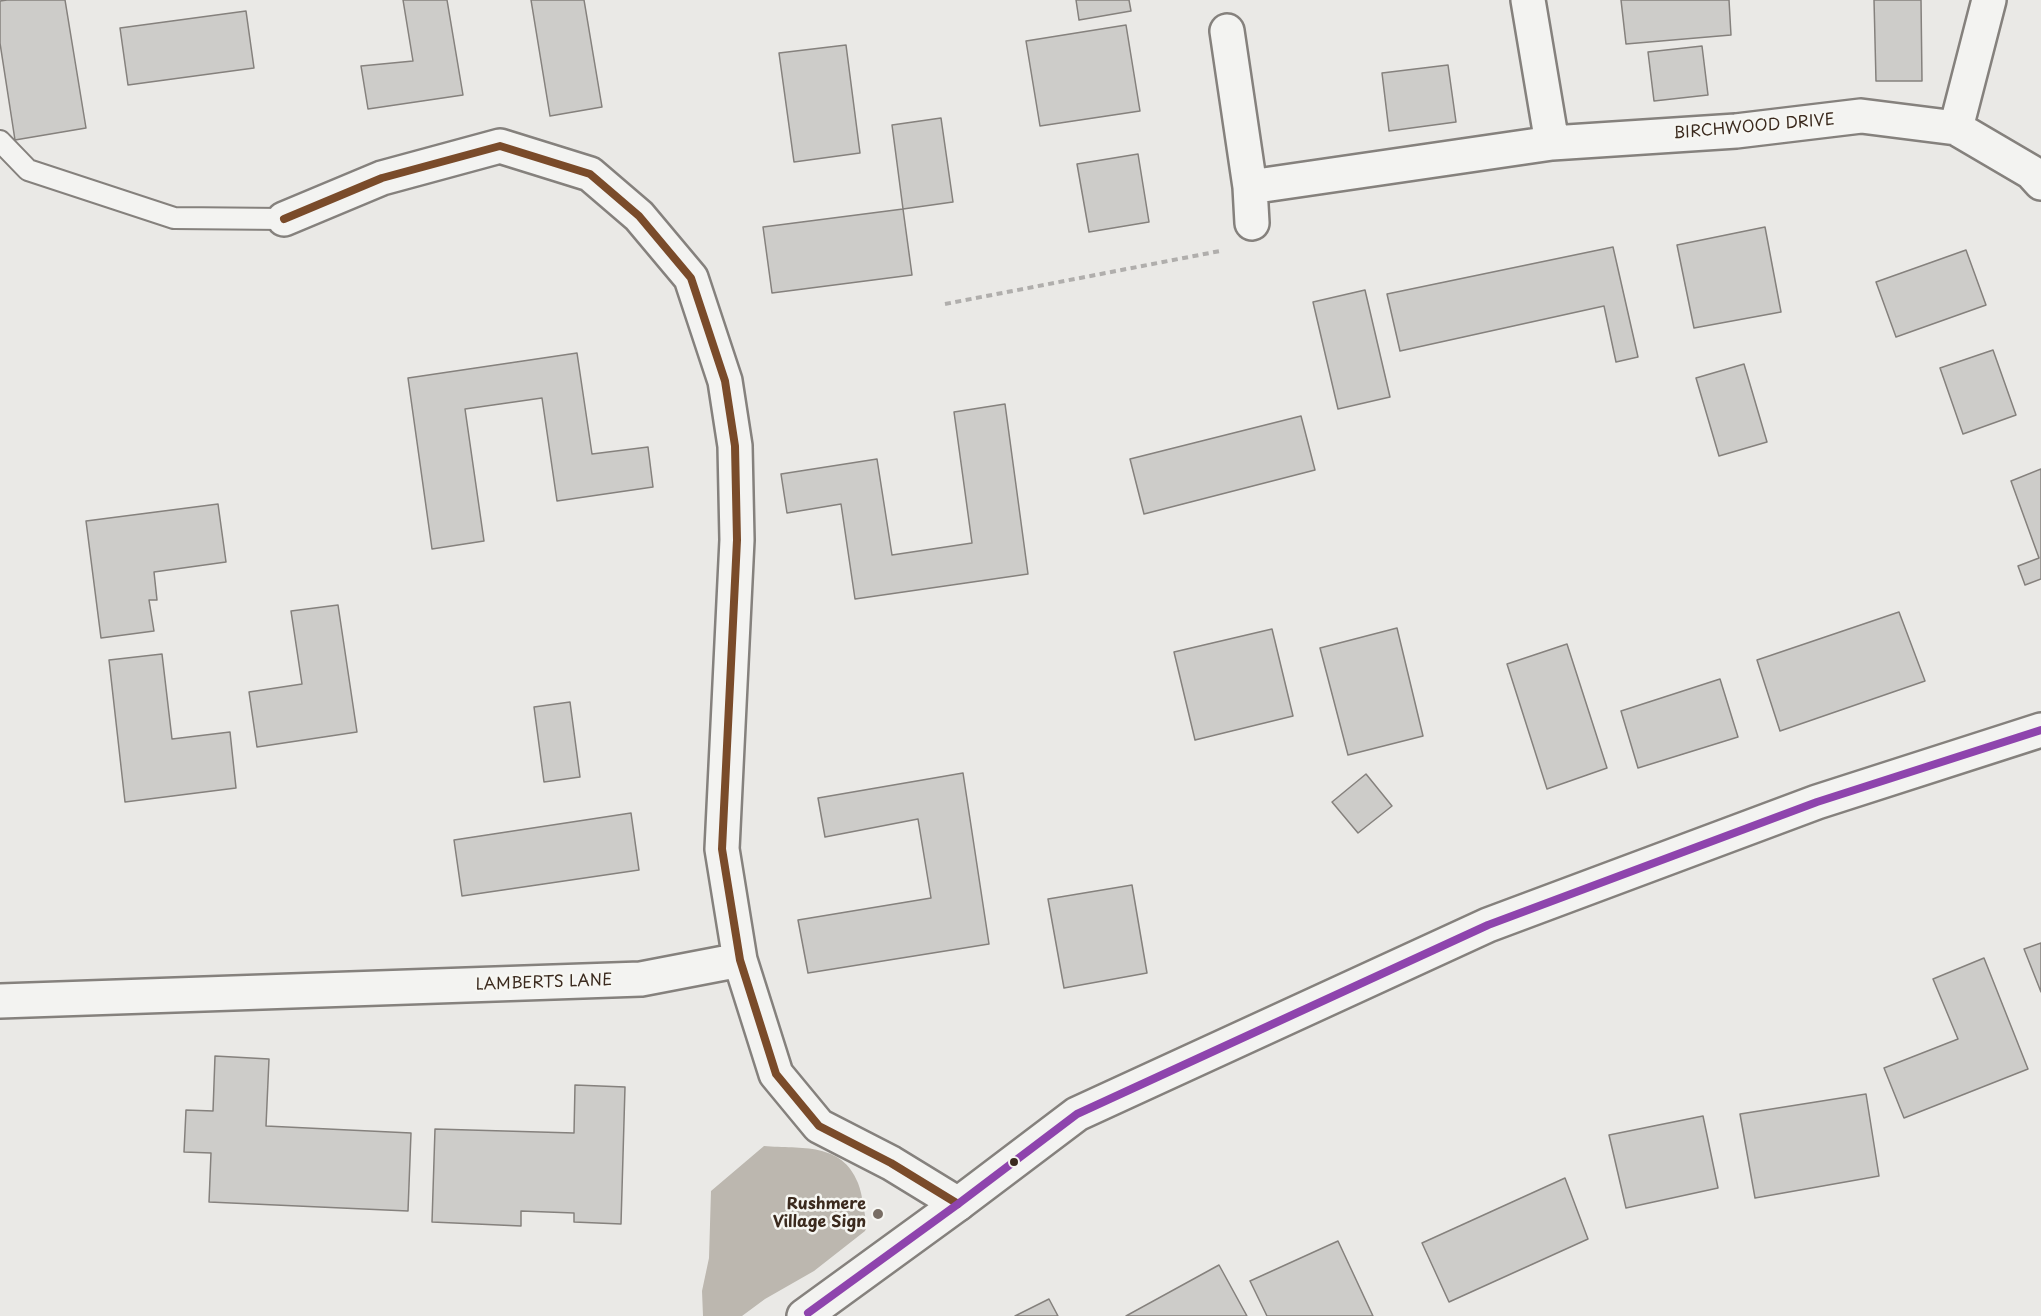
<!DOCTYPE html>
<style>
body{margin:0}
canvas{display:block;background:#eae9e6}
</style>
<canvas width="2041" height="1316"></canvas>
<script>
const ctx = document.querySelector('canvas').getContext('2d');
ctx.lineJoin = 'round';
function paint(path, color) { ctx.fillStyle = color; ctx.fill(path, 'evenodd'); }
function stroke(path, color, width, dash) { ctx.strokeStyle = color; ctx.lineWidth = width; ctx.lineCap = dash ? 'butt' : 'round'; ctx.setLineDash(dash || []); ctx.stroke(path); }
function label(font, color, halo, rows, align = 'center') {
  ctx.font = font + ' "Playpen Sans",sans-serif'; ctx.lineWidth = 5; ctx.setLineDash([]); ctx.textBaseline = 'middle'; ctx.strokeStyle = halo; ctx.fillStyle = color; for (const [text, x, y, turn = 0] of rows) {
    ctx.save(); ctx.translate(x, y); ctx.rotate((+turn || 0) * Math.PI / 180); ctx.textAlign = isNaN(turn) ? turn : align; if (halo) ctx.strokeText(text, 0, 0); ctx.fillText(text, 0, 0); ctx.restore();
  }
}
paint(new Path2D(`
 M764,1146C801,1149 842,1142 858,1183C863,1196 864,1212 867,1226L865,1231L814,1271L765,1299L742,1316H703L702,1291L709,1258L711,1191Z`), '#bcb7af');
const building = new Path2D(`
 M7,0H65L86,128L15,140L0,43V1Z
 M403,0H447L463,95L368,109L361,66L413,61Z
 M531,0H584L602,107L550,116Z
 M1076,0H1129L1131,11L1079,20Z
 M1621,0H1729L1731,35L1626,44Z
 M1874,0H1921L1922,81H1876Z
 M246,11L254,68L128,85L120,28Z
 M1126,25L1140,111L1040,126L1026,41Z
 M846,45L860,153L794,162L779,53Z
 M1702,46L1708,95L1654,101L1648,52Z
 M1448,65L1456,122L1389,131L1382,73Z
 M941,118L953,202L903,209L892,125Z
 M1138,154L1149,222L1089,232L1077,164Z
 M903,209L912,275L772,293L763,227Z
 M1765,227L1781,312L1694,328L1677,245Z
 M1613,247L1638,357L1616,362L1604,306L1400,351L1387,294Z
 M1966,250L1986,305L1896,337L1876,282Z
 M1365,290L1390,397L1338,409L1313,302Z
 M1993,350L2016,415L1963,434L1940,368Z
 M577,353L592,454L648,447L653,487L557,501L542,398L465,409L484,541L432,549L408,378Z
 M1744,364L1767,442L1719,456L1696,378Z
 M1005,404L1028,574L855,599L841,504L787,513L781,474L877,459L892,555L972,543L954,412Z
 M1301,416L1315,470L1144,514L1130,459Z
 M2041,469V579L2025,585L2018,566L2039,558L2011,481Z
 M218,504L226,562L154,572L157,600H149L154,631L101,638L86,521Z
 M338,605L357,732L257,747L249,692L302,684L291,611Z
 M1899,612L1925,681L1780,731L1757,660Z
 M1397,628L1423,736L1348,755L1320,648Z
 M1272,629L1293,716L1195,740L1174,652Z
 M1567,644L1607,768L1547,789L1507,664Z
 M162,654L172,739L230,732L236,788L125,802L109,660Z
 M1720,679L1738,737L1638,768L1621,711Z
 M570,702L580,777L544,782L534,707Z
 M963,773L989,944L808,973L798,920L931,898L918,819L825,837L818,798Z
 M1366,774L1392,806L1358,833L1332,802Z
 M631,813L639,870L462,896L454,840Z
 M1132,885L1147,973L1064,988L1048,899Z
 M2041,943V992L2024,949Z
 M1984,958L2028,1069L1904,1118L1884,1068L1958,1039L1933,979Z
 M215,1056L269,1059L266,1126L411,1133L408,1211L209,1202L211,1153L184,1152L186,1110L213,1111Z
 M575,1085L625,1087L621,1224L574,1222V1213L521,1211V1226L432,1222L435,1129L574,1133Z
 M1866,1094L1879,1176L1755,1198L1740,1114Z
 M1703,1116L1718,1188L1626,1208L1609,1135Z
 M1565,1178L1588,1239L1449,1302L1422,1243Z
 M1338,1241L1373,1316H1267L1250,1281Z
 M1219,1265L1247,1316H1126Z
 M1049,1299L1058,1316H1015Z`);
paint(building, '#cdccc9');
stroke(building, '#85817d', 1.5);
const lane = new Path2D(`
 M0,141L28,170L174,218L284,219`);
const street = new Path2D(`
 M1528,0L1552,143
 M1227,31L1250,187L1252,223
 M1956,128L1989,0
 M1250,187L1552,143L1736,131L1861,116L1956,128L2031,172L2041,183
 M284,219L382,178L500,146L590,174L639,216L691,278L725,381L735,446L737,540L722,849L740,960L776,1074L819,1126L891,1163L958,1204
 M0,1001L641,979L740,960`);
const secondary = new Path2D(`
 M804,1316L958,1204L1077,1114L1488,925L1817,802L2041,730`);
stroke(lane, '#85817d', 24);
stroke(street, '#85817d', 38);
stroke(secondary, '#85817d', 38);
stroke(new Path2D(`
 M945,304L1220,251`), '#b0aeac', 4, [6, 4.5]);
stroke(lane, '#f3f3f1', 20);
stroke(street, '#f3f3f1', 33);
stroke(secondary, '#f3f3f1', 33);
stroke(new Path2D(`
 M284,219L382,178L500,146L590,174L639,216L691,278L725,381L735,446L737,540L722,849L740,960L776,1074L819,1126L891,1163L958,1204`), '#7a4b2a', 8);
stroke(new Path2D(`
 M808,1313L958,1204L1077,1114L1488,925L1817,802L2041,730`), '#8e44ad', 8);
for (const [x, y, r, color] of [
 [1014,1162,5,"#3b2a1e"],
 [878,1214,6,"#786d64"]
]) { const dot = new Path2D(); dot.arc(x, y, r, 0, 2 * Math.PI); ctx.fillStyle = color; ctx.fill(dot); stroke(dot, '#f6f6f2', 2); }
label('16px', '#3b2a1e', '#f6f6f2', [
 ["BIRCHWOOD DRIVE",1754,127,-5],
 ["LAMBERTS LANE",544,983,-2]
]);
label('bold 16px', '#3b2a1e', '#f6f6f2', [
 ["Rushmere",866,1205],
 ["Village Sign",866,1223]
], 'right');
</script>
